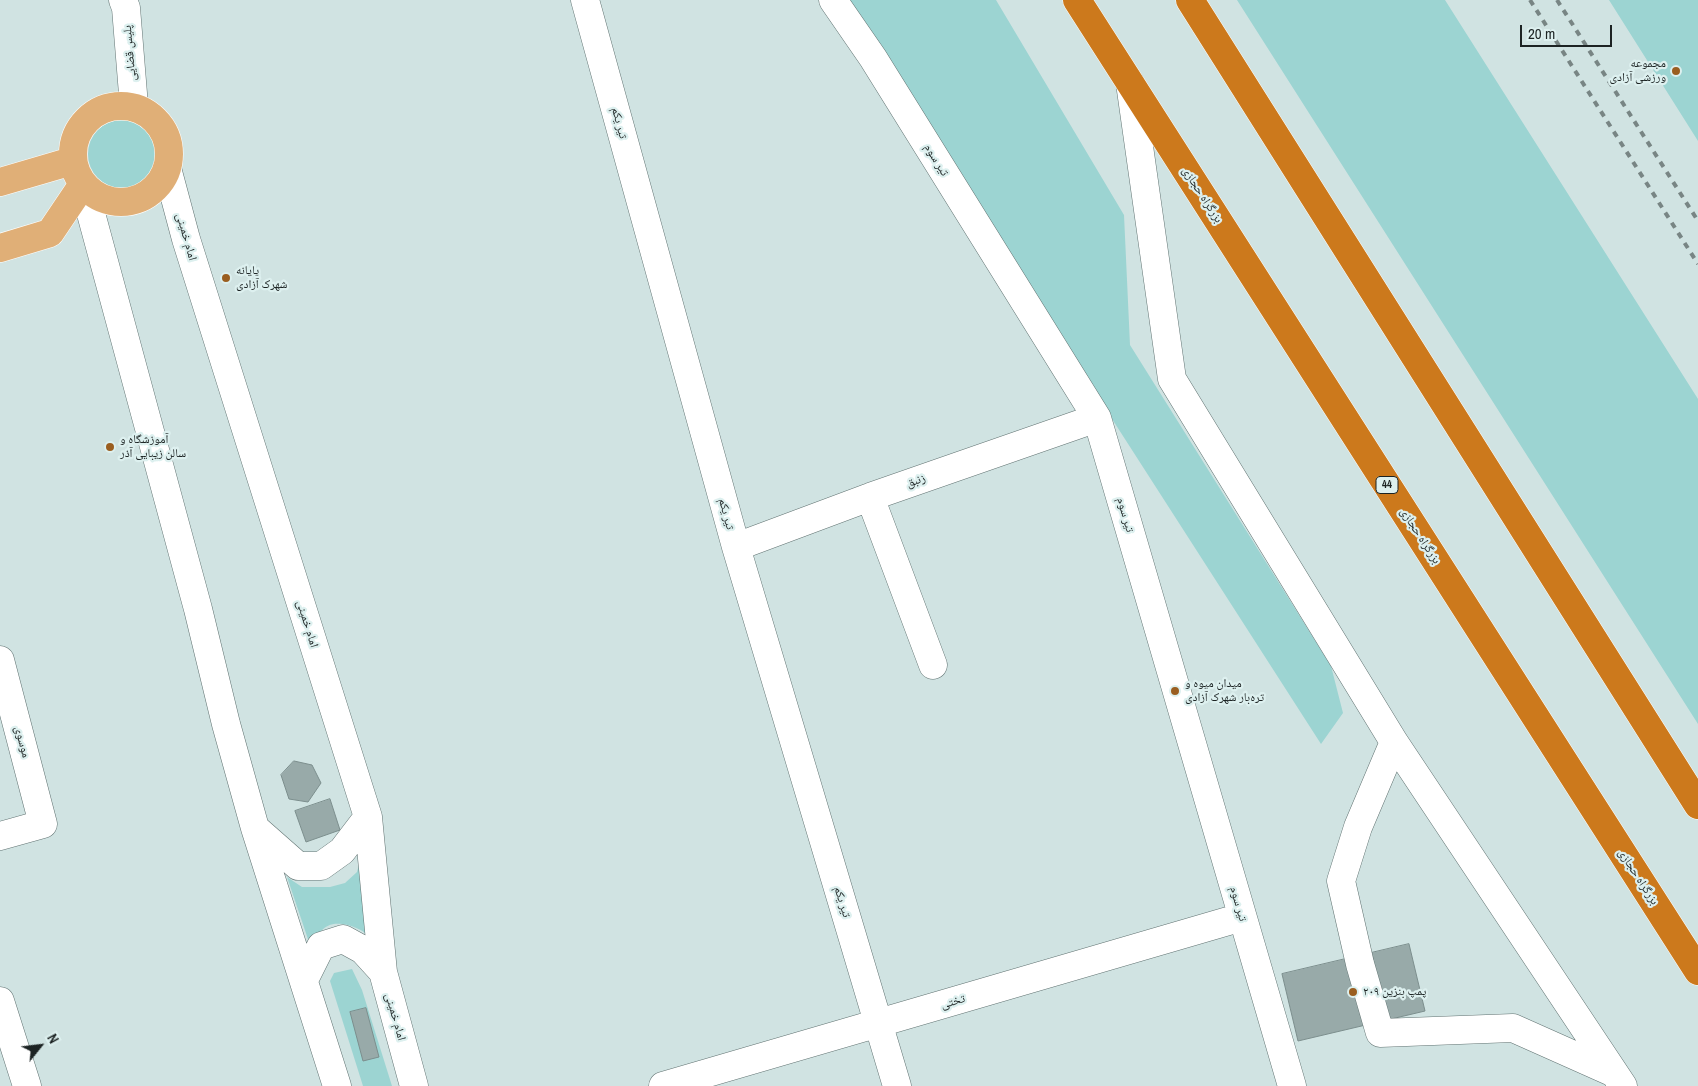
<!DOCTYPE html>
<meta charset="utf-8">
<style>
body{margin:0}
#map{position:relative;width:1698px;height:1086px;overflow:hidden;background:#d0e3e2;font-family:"Archivo Narrow",sans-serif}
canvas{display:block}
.north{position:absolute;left:15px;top:1021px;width:50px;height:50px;-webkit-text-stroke:4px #ddf0ef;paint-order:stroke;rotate:61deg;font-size:14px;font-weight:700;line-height:20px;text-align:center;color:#1c2323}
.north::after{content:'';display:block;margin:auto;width:18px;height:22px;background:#1c2323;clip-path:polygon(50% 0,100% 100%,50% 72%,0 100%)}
.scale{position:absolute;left:1520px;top:25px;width:92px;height:22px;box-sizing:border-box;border:2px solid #1c2323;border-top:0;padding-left:6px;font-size:15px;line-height:18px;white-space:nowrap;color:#1c2323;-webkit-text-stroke:4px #ddf0ef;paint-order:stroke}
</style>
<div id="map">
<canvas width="1698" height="1086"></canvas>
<div class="north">N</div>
<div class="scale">20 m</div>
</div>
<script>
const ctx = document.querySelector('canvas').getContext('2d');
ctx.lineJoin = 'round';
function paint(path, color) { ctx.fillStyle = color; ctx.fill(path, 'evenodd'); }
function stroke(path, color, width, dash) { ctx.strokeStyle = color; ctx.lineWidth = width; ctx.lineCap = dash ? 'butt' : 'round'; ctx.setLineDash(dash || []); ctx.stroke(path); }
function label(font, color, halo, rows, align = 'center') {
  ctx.font = font + ' "Archivo Narrow","Noto Naskh Arabic",sans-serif'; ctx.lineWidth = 4.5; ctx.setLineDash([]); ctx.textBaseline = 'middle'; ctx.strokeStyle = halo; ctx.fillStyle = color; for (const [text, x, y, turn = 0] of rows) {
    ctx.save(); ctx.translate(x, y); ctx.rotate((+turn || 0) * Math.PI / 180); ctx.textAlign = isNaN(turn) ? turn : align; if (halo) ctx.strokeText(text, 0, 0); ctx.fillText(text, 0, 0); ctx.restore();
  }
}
paint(new Path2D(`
 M839,0H996L1124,215L1130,345L1331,666L1343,713L1321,744L1078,366Z
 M1237,0H1445L1698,399V724Z
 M1609,0H1698V141Z
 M88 154a34 34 0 1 1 68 0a34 34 0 1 1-68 0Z
 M360,861L375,947C372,942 369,938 366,934C361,929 354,927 348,925C325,920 318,931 312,951L287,877L302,887H330L345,883L357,872Z
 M352,969L362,990L392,1086H363L330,981L334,973Z`), '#9cd4d2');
const building = new Path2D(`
 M294,761L312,765L321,783L308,802L289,799L281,775Z
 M330,799L340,830L306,842L295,811Z
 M1409,944L1425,1011L1298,1041L1282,974Z
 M366,1008L379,1057L363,1061L350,1012Z`);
paint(building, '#98aaa9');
stroke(building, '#7c8e8d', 1);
const minor = new Path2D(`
 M123,0L126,8L134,106
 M585,0L736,547L897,1086
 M833,0L873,58L1097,418L1292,1086
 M1130,83L1172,379L1394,742L1623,1086
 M167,168L186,239L368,817L383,972L414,1086
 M83,184L198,609L226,724L255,828L337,1086
 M870,497L933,665
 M736,547L870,497L1097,418
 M0,660L43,824L0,836
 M1394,742L1358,827L1341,881L1360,964L1380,1033L1513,1028L1614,1073
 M256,829L298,866H321L342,851L368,817
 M304,980L321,946L343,939L363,950L383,972
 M0,1001L27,1086
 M663,1086L1242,917`);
const major = new Path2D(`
 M73 154a48 48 0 1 1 96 0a48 48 0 1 1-96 0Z
 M0,182L72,161
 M0,248L50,233L83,184`);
const highway = new Path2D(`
 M1077,0L1698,971
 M1190,0L1698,805`);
stroke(minor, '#617372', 29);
stroke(major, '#fff', 29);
stroke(highway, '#fff', 29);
stroke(minor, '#fff', 28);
stroke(major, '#e0af77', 28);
stroke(highway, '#cc791c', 28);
stroke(new Path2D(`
 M1530,0L1698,264
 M1557,0L1698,221`), '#788584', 4, [6, 6]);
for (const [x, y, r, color] of [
 [1676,71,5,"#9a5e20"],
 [226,278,5,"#9a5e20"],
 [110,447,5,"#9a5e20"],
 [1175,691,5,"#9a5e20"],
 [1353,992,5,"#9a5e20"]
]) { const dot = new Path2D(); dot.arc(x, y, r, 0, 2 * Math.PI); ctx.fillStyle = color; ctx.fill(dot); stroke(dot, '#ddf0ef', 2); }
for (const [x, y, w] of [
 [1387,485,22]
]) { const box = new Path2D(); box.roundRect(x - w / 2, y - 8.5, w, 17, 4); ctx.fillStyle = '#ddf0ef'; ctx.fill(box); stroke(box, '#1c2323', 1); }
label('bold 11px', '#1c2323', null, [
 ["44",1387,485]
]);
label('12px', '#1c2323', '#ddf0ef', [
 ["پلیس قضایی",130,53,-95],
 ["تیر یکم",619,123,75],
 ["تیر سوم",936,160,58],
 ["بزرگراه حجازی",1202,195,57],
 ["امام خمینی",186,237,74],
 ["زنبق",916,481,-19],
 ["تیر یکم",726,514,75],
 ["تیر سوم",1125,515,74],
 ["بزرگراه حجازی",1420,536,57],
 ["امام خمینی",307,624,73],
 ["موسوی",22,742,75],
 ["بزرگراه حجازی",1638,877,57],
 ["تیر یکم",842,902,73],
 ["تیر سوم",1238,904,74],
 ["تختی",953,1002,-16],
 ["امام خمینی",395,1017,74]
]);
label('12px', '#1c2323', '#ddf0ef', [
 ["مجموعه",1666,64,"right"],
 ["ورزشی آزادی",1666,78,"right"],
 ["پایانه",236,271],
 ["شهرک آزادی",236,285],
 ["آموزشگاه و",120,440],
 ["سالن زیبایی آذر",120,454],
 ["میدان میوه و",1185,684],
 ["تره‌بار شهرک آزادی",1185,698],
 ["پمپ بنزین ۲۰۹",1363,992]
], 'left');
</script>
